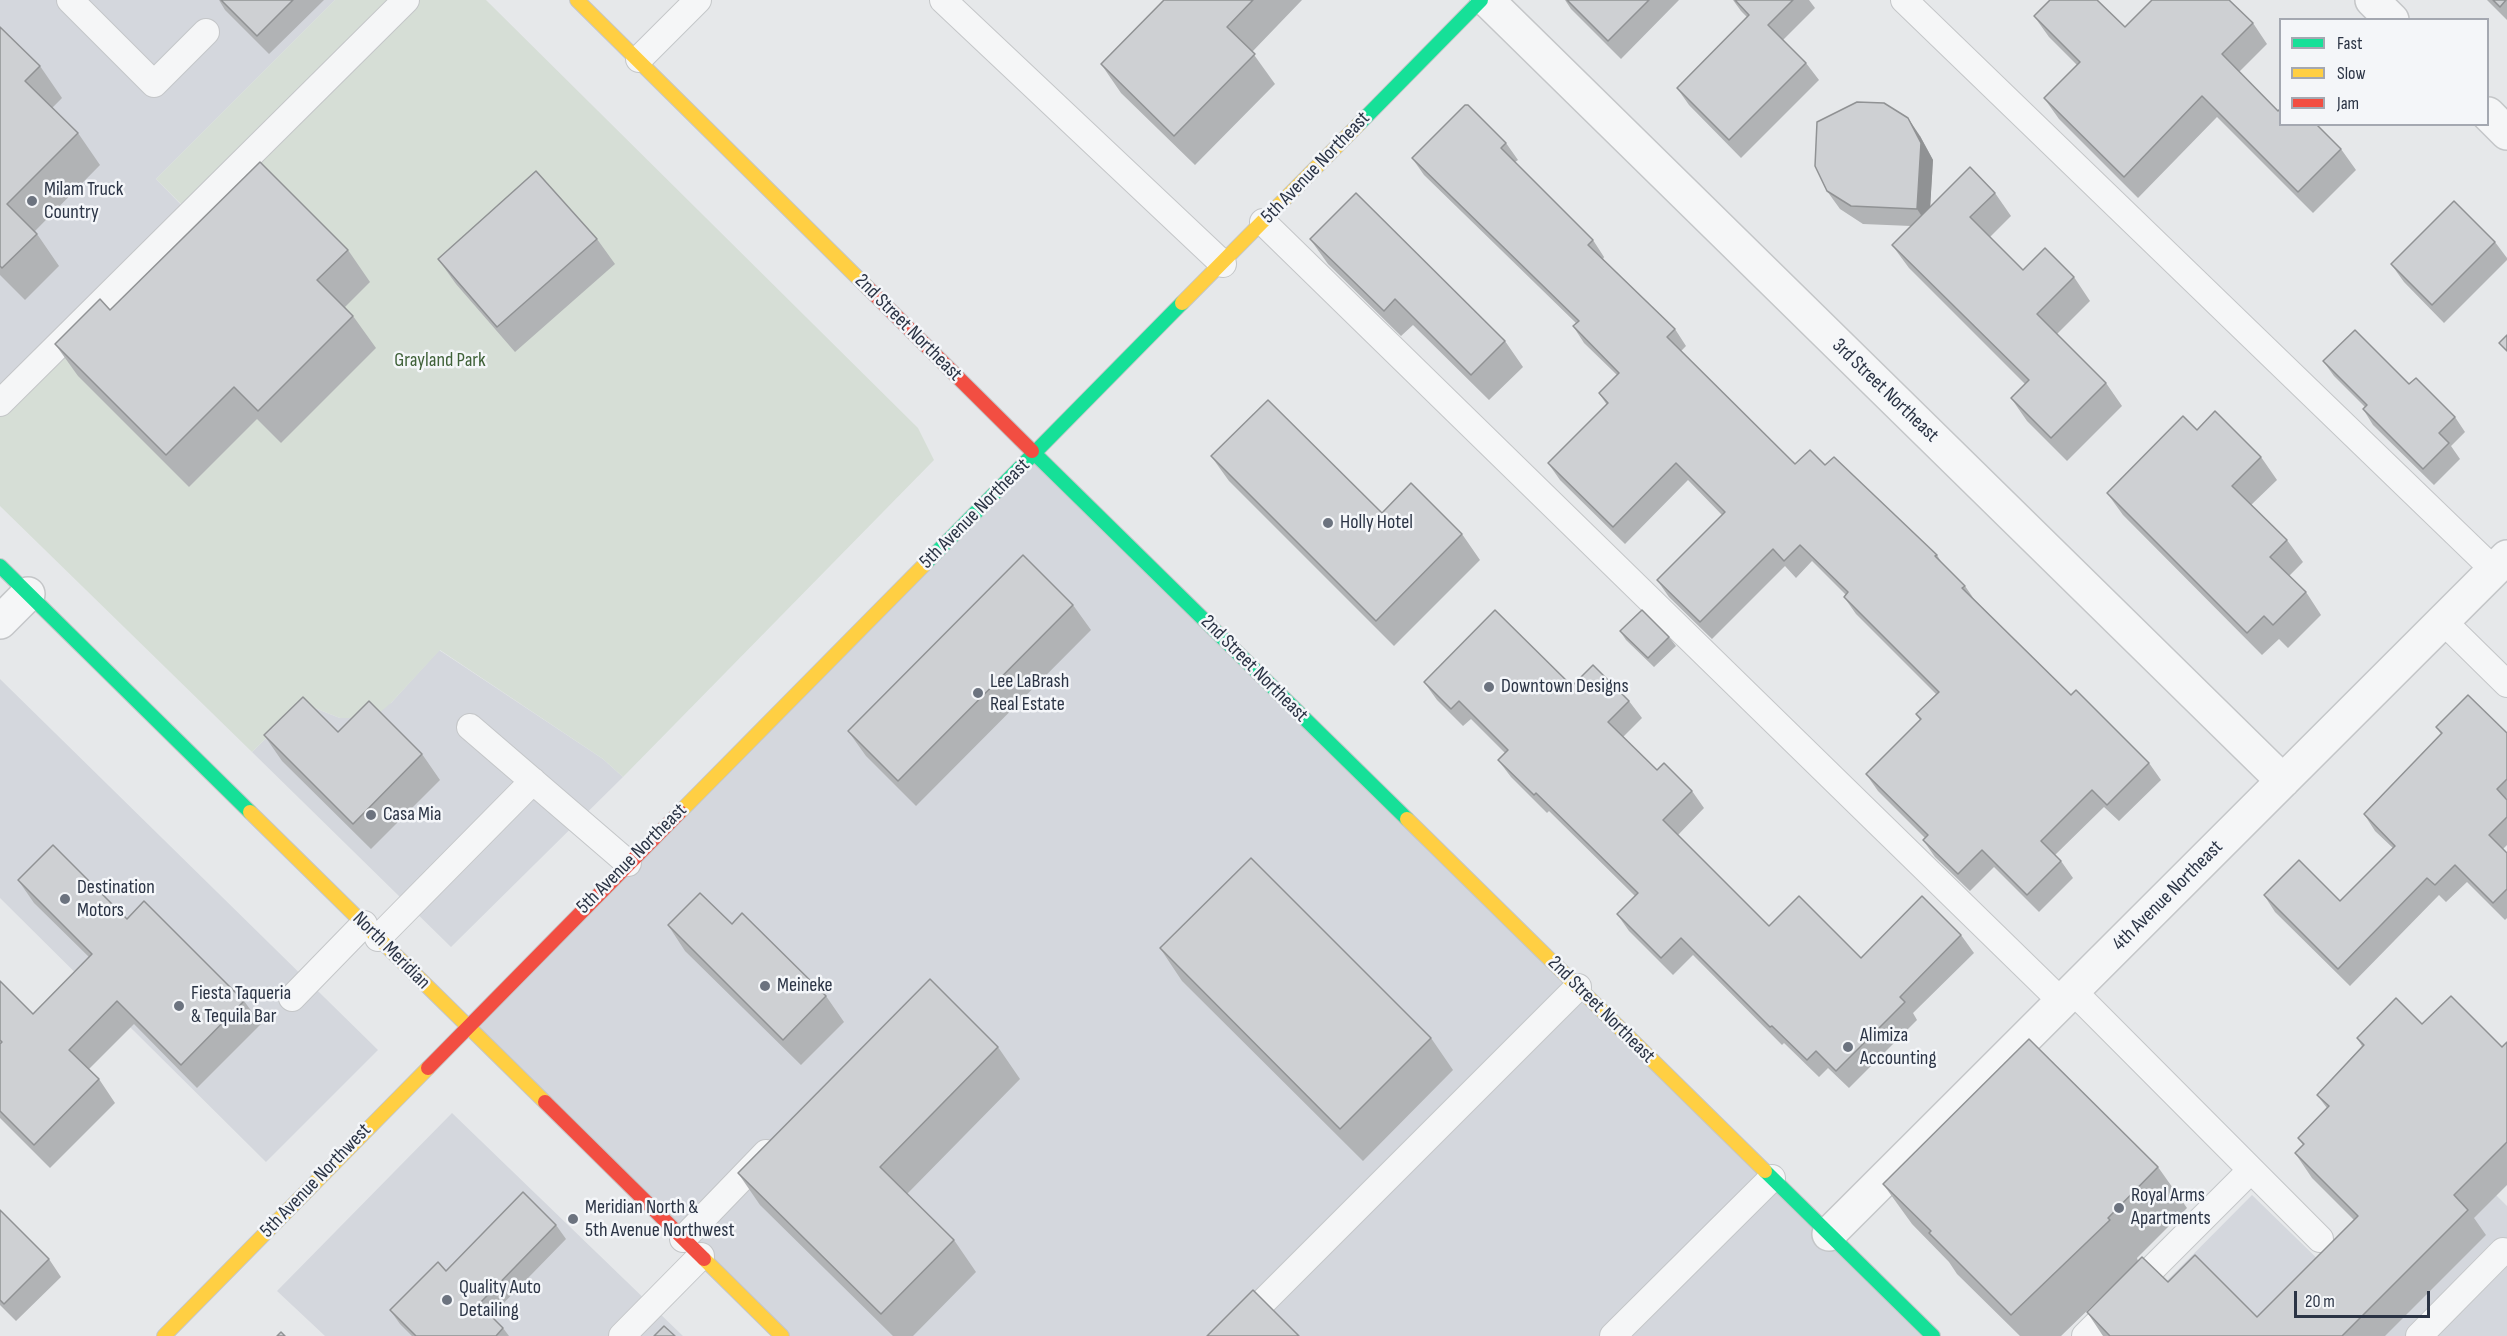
<!DOCTYPE html>
<style>
body{margin:0}
#map{position:relative;width:2507px;height:1336px;overflow:hidden;background:#e6e8ea;font-family:"Sofia Sans Condensed",sans-serif}
canvas{display:block}
.legend{position:absolute;left:2279px;top:18px;width:210px;height:108px;box-sizing:border-box;background:#f4f6f9;border:2px solid #a4a8b1;margin:0;padding:8px 10px;list-style:none;font-size:18px;color:#2b3445}
.legend li{display:flex;align-items:center;gap:12px;height:30px}
.legend b{width:30px;border:2px solid #a4a8b1}
.scale{position:absolute;left:2294px;top:1291px;width:136px;height:27px;box-sizing:border-box;border:3px solid #2b3445;border-top:0;padding-left:8px;font-size:18px;line-height:21px;white-space:nowrap;color:#2b3445;-webkit-text-stroke:4px #f4f6f9;paint-order:stroke}
</style>
<div id="map">
<canvas width="2507" height="1336"></canvas>
<ul class="legend">
<li><b style="height:8px;background:#16e098"></b>Fast</li>
<li><b style="height:8px;background:#ffcf43"></b>Slow</li>
<li><b style="height:8px;background:#f24e42"></b>Jam</li>
</ul>
<div class="scale">20 m</div>
</div>
<script>
const ctx = document.querySelector('canvas').getContext('2d');
ctx.lineJoin = 'round';
function paint(path, color) { ctx.fillStyle = color; ctx.fill(path, 'evenodd'); }
function stroke(path, color, width, dash) { ctx.strokeStyle = color; ctx.lineWidth = width; ctx.lineCap = dash ? 'butt' : 'round'; ctx.setLineDash(dash || []); ctx.stroke(path); }
function label(font, color, halo, rows, align = 'center') {
  ctx.font = font + ' "Sofia Sans Condensed",sans-serif'; ctx.lineWidth = 5; ctx.setLineDash([]); ctx.textBaseline = 'middle'; ctx.strokeStyle = halo; ctx.fillStyle = color; for (const [text, x, y, turn = 0] of rows) {
    ctx.save(); ctx.translate(x, y); ctx.rotate((+turn || 0) * Math.PI / 180); ctx.textAlign = isNaN(turn) ? turn : align; if (halo) ctx.strokeText(text, 0, 0); ctx.fillText(text, 0, 0); ctx.restore();
  }
}
paint(new Path2D(`
 M0,0H335L156,179L190,214L0,403Z
 M1035,454L1933,1336H782L467,1026Z
 M439,650L603,759L623,777L451,947L252,752L302,703L340,718L391,703Z
 M0,679L378,1050L266,1162L0,898Z
 M452,1113L683,1336H325L277,1291Z
 M2452,1151L2507,1206V1336H2112L2252,1195L2331,1272Z`), '#d4d7dd');
paint(new Path2D(`
 M335,0H486L918,428L934,460L623,777L603,759L440,650L391,703L373,718H340L302,703L252,752L0,506V403L190,213L156,179Z`), '#d6ded6');
const lane = new Path2D(`
 M70,0L154,84L206,32
 M943,0L1223,264
 M1904,0L2494,570
 M639,59L698,0
 M1263,222L2062,1002
 M0,403L406,0
 M2443,621L2507,684
 M470,727L628,863
 M378,938L533,781
 M2073,991L2320,1239
 M292,998L364,924
 M683,1239L766,1153
 M622,1336L701,1256
 M1229,1336L1578,987
 M1613,1336L1772,1178
 M2085,1336L2251,1170
 M2419,1336L2503,1251`);
const street = new Path2D(`
 M1487,0L2283,781
 M2372,0L2392,20
 M2488,114L2507,133
 M0,622L28,594
 M1829,1234L2507,557`);
const fast = new Path2D(`
 M1359,124L1481,0
 M1032,451L1407,819
 M926,563L1182,303
 M0,566L250,812
 M1765,1171L1933,1336`);
const slow = new Path2D(`
 M577,0L868,288
 M1182,303L1359,124
 M250,812L545,1102
 M680,812L926,563
 M1407,819L1765,1171
 M704,1259L782,1336
 M164,1336L428,1068`);
const jam = new Path2D(`
 M868,288L1032,451
 M428,1068L680,812
 M545,1102L704,1259`);
stroke(lane, '#c4c6c8', 28);
stroke(street, '#c4c6c8', 36);
stroke(fast, '#c4c6c8', 16);
stroke(slow, '#c4c6c8', 16);
stroke(jam, '#c4c6c8', 16);
stroke(lane, '#f5f6f7', 26);
stroke(street, '#f5f6f7', 33);
stroke(fast, '#16e098', 14);
stroke(slow, '#ffcf43', 14);
stroke(jam, '#f24e42', 14);
paint(new Path2D(`
 M219,0H324L269,54L225,10Z
 M1164,0H1302L1252,52L1275,84L1195,165L1121,93L1101,64Z
 M1565,0H1679L1621,59L1571,9Z
 M1733,0H1809L1815,8L1783,40L1806,63L1819,80L1741,158L1689,105L1677,88L1747,17L1741,11Z
 M2487,0H2507V20Z
 M2034,16L2125,27L2253,23L2267,44L2239,72L2278,111L2341,149L2356,170L2313,213L2217,117L2138,198L2059,119L2044,98L2077,65L2049,37Z
 M0,27L40,66L62,98L52,108L78,133L100,165L35,231L59,266L25,300L0,275Z
 M1920,136L1933,160L1930,207L1995,193L2011,216L1990,237L2023,270L2074,277L2090,301L2057,334L2106,383L2122,406L2067,461L2027,421L2011,398L2025,384L1909,268L1892,245L1911,226L1863,224L1840,209L1827,191Z
 M1506,143L1518,160L1515,162L1593,240L1604,257L1603,259L1675,329L1686,346L1681,351L1795,464L1825,465L1937,555L1943,565L1965,586L1974,599L2071,695L2149,763L2161,780L2119,821L2104,807L2055,855L2061,861L2073,878L2039,912L1994,867L1970,891L1935,857L1923,840L1925,838L1878,791L1866,774L1920,720L1916,714L1936,694L1856,614L1844,597L1846,595L1812,561L1796,578L1785,566L1712,639L1669,597L1657,580L1722,515L1688,480L1625,544L1560,480L1548,463L1607,405L1599,393L1617,375L1584,343L1573,326L1576,323L1424,175L1412,158Z
 M597,239L615,264L515,352L456,284L438,259Z
 M1310,239L1505,341L1523,367L1489,400L1413,325L1401,336L1328,264Z
 M2495,242L2507,258V260L2444,323L2404,282L2391,264Z
 M348,250L370,282L345,307L353,316L376,348L281,443L257,419L189,487L78,376L55,344L110,310Z
 M2323,361L2409,384L2455,417L2465,432L2451,446L2460,459L2434,485L2373,425L2363,409L2365,407L2334,376Z
 M2197,430L2261,457L2277,480L2251,505L2287,540L2303,562L2289,576L2306,592L2321,615L2288,648L2279,639L2262,655L2123,515L2107,493Z
 M1211,456L1382,513L1462,534L1480,560L1394,646L1229,481Z
 M1073,605L1091,630L916,806L866,756L848,731Z
 M1620,631L1669,637L1676,646L1654,667L1626,640Z
 M1424,682L1572,686L1629,701L1642,718L1623,737L1657,770L1692,791L1704,808L1678,835L1769,926L1861,958L1961,935L1974,953L1913,1013L1917,1020L1849,1088L1828,1068L1819,1077L1784,1043L1782,1045L1693,955L1673,975L1629,931L1617,914L1635,896L1549,811L1547,813L1511,777L1498,760L1505,753L1471,719L1463,726L1437,700Z
 M2436,727L2507,733V845L2503,849L2507,853V918L2505,920L2467,882L2446,902L2439,895L2350,986L2275,912L2264,895L2340,901L2393,848L2375,831L2364,814L2441,734Z
 M264,735L422,754L440,780L371,849L282,761Z
 M18,880L127,919L244,1001L261,1024L197,1088L134,1024L89,1069L99,1079L115,1103L50,1168L0,1118V981L33,1014L89,957L34,903Z
 M668,925L826,996L844,1022L801,1065L685,951Z
 M1160,948L1431,1038L1453,1070L1363,1161L1182,981Z
 M2422,1024L2502,1047L2507,1042V1185L2474,1218L2486,1235L2385,1336H2103L2087,1312L2124,1275L2061,1336H2020L1957,1274L1949,1262L1912,1224L1883,1184L2158,1167L2187,1208L2137,1258L2138,1261L2168,1282L2257,1317L2354,1220L2312,1178L2295,1153L2303,1145L2298,1138L2327,1108L2317,1095L2362,1046L2357,1038Z
 M998,1047L1020,1079L907,1194L954,1240L976,1272L913,1336H893L760,1205L738,1173Z
 M0,1210L49,1259L61,1277L16,1321L0,1305Z
 M556,1225L566,1239L491,1316L503,1328L509,1336H412L400,1324L390,1310L446,1271Z`), '#b1b3b5');
paint(new Path2D(`
 M1908,118L1920,136L1933,160L1929,227L1917,209Z`), '#909294');
const building = new Path2D(`
 M221,0H293L257,36Z
 M1164,0H1253L1227,27L1255,54L1174,136L1101,64Z
 M1567,0H1649L1608,41Z
 M1735,0H1793L1768,25L1806,63L1729,140L1677,88L1749,15Z
 M2050,0H2097L2125,27L2152,0H2229L2253,23L2222,54L2278,111L2280,109V124H2316L2341,149L2298,192L2202,96L2124,177L2044,98L2080,62L2034,16Z
 M2493,0H2506L2500,7Z
 M0,27L40,66L25,81L78,133L7,204L37,234L2,268L0,266Z
 M1857,102L1884,103L1908,118L1921,143L1917,209L1851,206L1827,191L1815,166L1817,122Z
 M1465,105H1468L1506,143L1501,148L1593,240L1588,245L1675,329L1667,337L1795,464L1810,450L1825,465L1834,457L1937,555L1935,556L1965,586L1962,588L2071,695L2076,690L2149,763L2107,805L2092,790L2041,841L2061,861L2027,895L1982,850L1958,874L1923,840L1928,835L1866,774L1921,719L1916,714L1939,692L1844,597L1848,592L1800,545L1784,561L1773,549L1700,622L1657,580L1725,512L1676,463L1613,527L1548,463L1608,403L1599,393L1619,373L1573,326L1579,321L1412,158Z
 M260,162L348,250L317,280L353,316L258,411L234,387L166,455L55,344L100,299L110,310Z
 M1970,167L1995,193L1970,217L2023,270L2045,248L2074,277L2037,314L2106,383L2051,438L2011,398L2029,380L1892,245Z
 M536,171L597,239L497,327L438,259Z
 M1356,193L1505,341L1471,375L1395,299L1384,311L1310,239Z
 M2454,201L2495,242L2432,305L2391,264Z
 M2355,330L2409,384L2416,378L2455,417L2439,433L2449,443L2423,469L2363,409L2367,405L2323,361Z
 M2507,335V351L2499,343Z
 M1268,400L1382,513L1411,483L1462,534L1376,621L1211,456Z
 M2215,411L2261,457L2232,486L2287,540L2270,557L2306,592L2273,625L2264,616L2247,633L2107,493L2183,416L2197,430Z
 M1023,555L1073,605L898,781L848,731Z
 M1495,610L1572,686L1593,665L1629,701L1608,722L1657,770L1664,763L1692,791L1663,820L1769,926L1799,896L1861,958L1922,896L1961,935L1900,997L1905,1002L1836,1071L1816,1051L1807,1060L1772,1026L1770,1027L1681,938L1661,958L1617,914L1638,893L1536,793L1534,795L1498,760L1508,750L1459,701L1451,709L1424,682Z
 M1642,610L1669,637L1648,658L1620,631Z
 M2468,695L2507,733V779L2497,789L2507,800V817L2489,835L2507,853V889L2493,903L2455,865L2435,885L2427,878L2338,969L2264,895L2299,860L2340,901L2395,846L2364,814L2442,733L2436,727Z
 M303,697L338,732L369,701L422,754L353,824L264,735Z
 M53,845L127,919L144,901L244,1001L181,1065L117,1001L69,1050L99,1079L34,1145L0,1111V1044L2,1042L0,1040V981L33,1014L92,954L18,880Z
 M1251,858L1431,1038L1340,1129L1160,948Z
 M700,893L732,924L742,913L826,996L783,1040L668,925Z
 M930,979L998,1047L880,1167L954,1240L881,1314L738,1173Z
 M2451,996L2502,1047L2507,1042V1142L2454,1195L2468,1210L2342,1336H2110L2087,1312L2142,1257L2168,1282L2195,1255L2257,1317L2358,1216L2295,1153L2304,1144L2298,1138L2329,1106L2317,1095L2364,1045L2357,1038L2396,998L2422,1024Z
 M2029,1039L2158,1167L2108,1218L2110,1220L2011,1315L1929,1233L1931,1231L1883,1184Z
 M523,1192L556,1225L479,1304L503,1328L496,1336H416L390,1310L438,1262L446,1271Z
 M0,1210L49,1259L4,1304L0,1300Z
 M1253,1290L1299,1336H1207Z
 M664,1326L675,1336H654Z
 M281,1332L285,1336H277Z`);
paint(building, '#ced0d3');
stroke(building, '#909294', 1.5);
for (const [x, y, r, color] of [
 [32,201,6,"#6c737f"],
 [1328,523,6,"#6c737f"],
 [1489,687,6,"#6c737f"],
 [978,693,6,"#6c737f"],
 [371,815,6,"#6c737f"],
 [65,899,6,"#6c737f"],
 [765,986,6,"#6c737f"],
 [179,1006,6,"#6c737f"],
 [1848,1047,6,"#6c737f"],
 [2119,1208,6,"#6c737f"],
 [573,1219,6,"#6c737f"],
 [447,1300,6,"#6c737f"]
]) { const dot = new Path2D(); dot.arc(x, y, r, 0, 2 * Math.PI); ctx.fillStyle = color; ctx.fill(dot); stroke(dot, '#f4f6f9', 2); }
label('20px', '#2b3445', '#f4f6f9', [
 ["5th Avenue Northeast",1316,168,-46],
 ["2nd Street Northeast",908,328,45],
 ["3rd Street Northeast",1885,391,44],
 ["5th Avenue Northeast",975,514,-45],
 ["2nd Street Northeast",1254,669,45],
 ["5th Avenue Northeast",632,859,-45],
 ["4th Avenue Northeast",2168,896,-45],
 ["North Meridian",391,951,45],
 ["2nd Street Northeast",1601,1010,45],
 ["5th Avenue Northwest",316,1181,-46]
]);
label('20px', '#2b3445', '#f4f6f9', [
 ["Milam Truck",44,190],
 ["Country",44,213],
 ["Holly Hotel",1340,523],
 ["Lee LaBrash",990,682],
 ["Real Estate",990,705],
 ["Downtown Designs",1501,687],
 ["Casa Mia",383,815],
 ["Destination",77,888],
 ["Motors",77,911],
 ["Meineke",777,986],
 ["Fiesta Taqueria",191,994],
 ["& Tequila Bar",191,1017],
 ["Alimiza",1860,1036],
 ["Accounting",1860,1059],
 ["Royal Arms",2131,1196],
 ["Apartments",2131,1219],
 ["Meridian North &",585,1208],
 ["5th Avenue Northwest",585,1231],
 ["Quality Auto",459,1288],
 ["Detailing",459,1311]
], 'left');
label('20px', '#3f6138', '#f4f6f9', [
 ["Grayland Park",440,361]
]);
</script>
